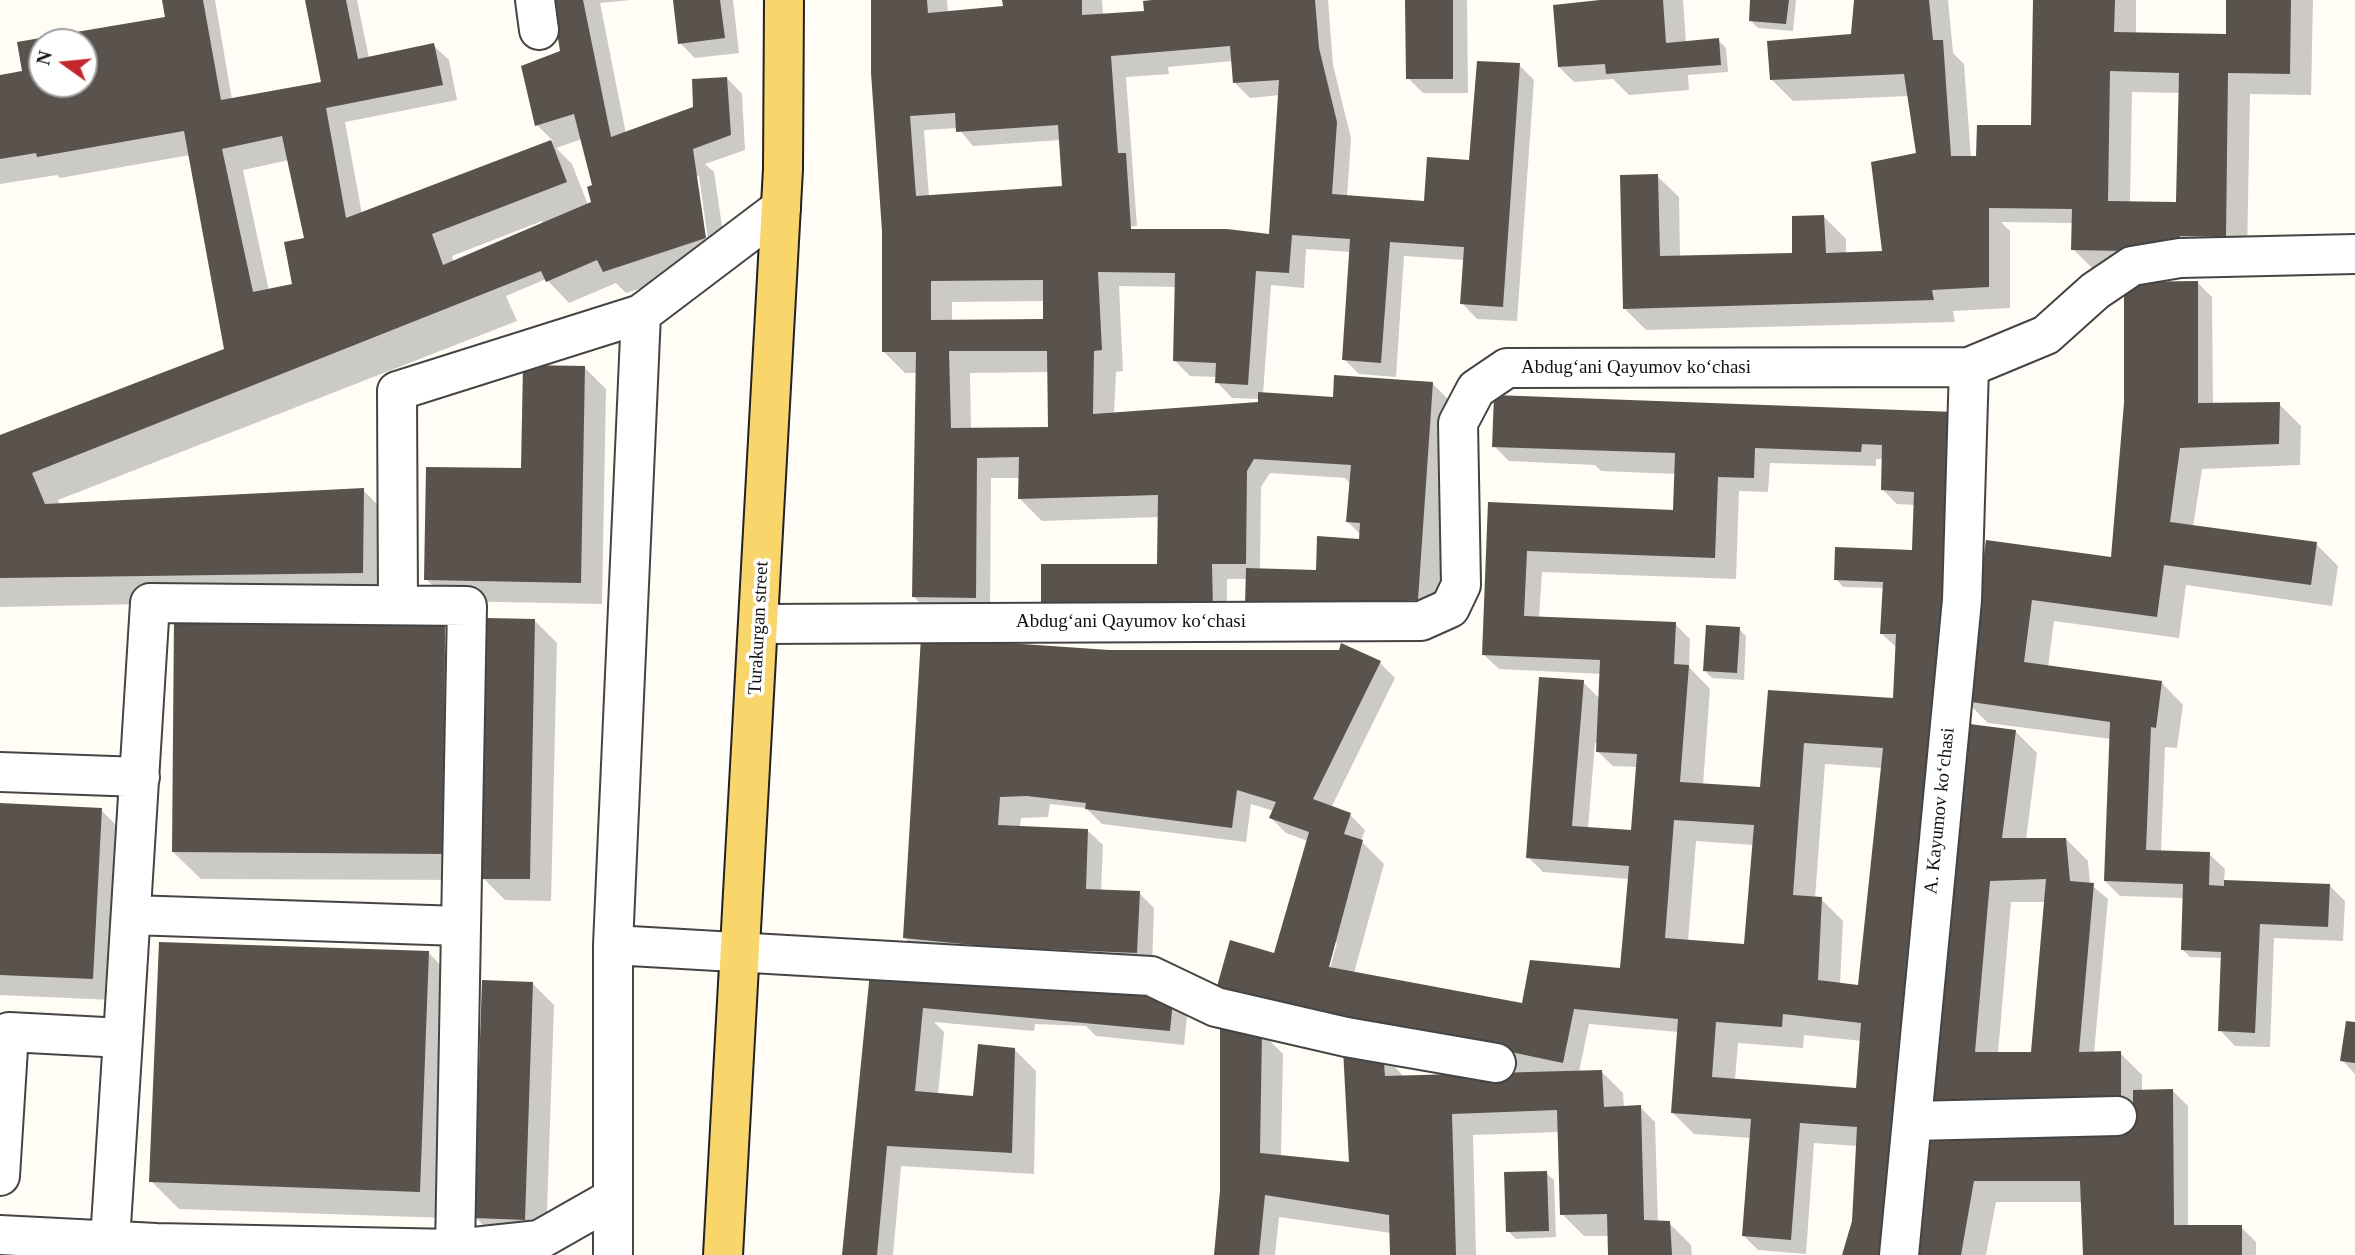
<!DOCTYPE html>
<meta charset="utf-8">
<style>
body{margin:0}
#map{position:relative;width:2355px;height:1255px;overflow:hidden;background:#fffdf5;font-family:"Times New Roman",serif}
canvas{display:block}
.north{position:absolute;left:28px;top:28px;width:70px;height:70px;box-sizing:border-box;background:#fff;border:2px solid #a0a0a0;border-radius:50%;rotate:285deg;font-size:19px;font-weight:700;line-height:28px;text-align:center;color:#111}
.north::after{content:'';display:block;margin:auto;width:24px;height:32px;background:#c4262e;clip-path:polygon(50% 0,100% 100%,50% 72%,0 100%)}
</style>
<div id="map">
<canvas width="2355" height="1255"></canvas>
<div class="north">N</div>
</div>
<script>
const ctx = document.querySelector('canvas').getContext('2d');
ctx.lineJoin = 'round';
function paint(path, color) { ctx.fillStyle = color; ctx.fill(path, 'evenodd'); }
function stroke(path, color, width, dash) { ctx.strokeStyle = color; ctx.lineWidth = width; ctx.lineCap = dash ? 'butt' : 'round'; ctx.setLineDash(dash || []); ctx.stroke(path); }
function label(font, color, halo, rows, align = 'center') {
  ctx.font = font + ' "Times New Roman",serif'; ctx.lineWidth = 7; ctx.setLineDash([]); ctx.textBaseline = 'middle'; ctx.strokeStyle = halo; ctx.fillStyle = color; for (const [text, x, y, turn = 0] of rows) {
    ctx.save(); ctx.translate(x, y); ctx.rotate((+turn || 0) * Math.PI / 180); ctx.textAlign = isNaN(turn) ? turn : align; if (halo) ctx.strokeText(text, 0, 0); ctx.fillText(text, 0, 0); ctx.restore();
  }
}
paint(new Path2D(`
 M164,0H215L232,100L323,84L306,0H357L369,58L433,45L449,60L457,100L345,122L362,214L553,141L537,125L562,52L554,0H631L600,3L626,134L695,108L727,78L742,94L745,150L705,164L714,172L727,260L626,293L616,283L569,303L546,279L506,296L517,321L58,500L60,505L363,490L390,517V599L0,607V437L226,350L190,155L60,178L57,175L0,184V77L24,73L19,44L168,23ZM42,42H84V84H42ZM582,139L594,186L593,203L588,205L572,164L556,148ZM289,160L306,239L294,285L269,291L243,170ZM695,176H699L709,247H706ZM542,221L543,224L454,262L452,256Z
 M675,0H733L739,53L695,58L680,43Z
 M873,0H947L948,13L1005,8L1004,0H1102L1103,15L1144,13L1173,0H1328L1333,65L1351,138L1347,197L1425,203L1471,161L1519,65L1534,80L1517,321L1477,319L1462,303L1465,260L1404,256L1396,377L1359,374L1344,359L1351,252L1306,249L1304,288L1271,285L1263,394L1332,399L1432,383L1454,405L1440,621L1247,579H1227V626L1162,566L1159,517L1042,521L1020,499V478H991L990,612H929L914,597L918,373H905L884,352L883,231ZM1233,61L1235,83L1250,98L1280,95L1271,235L1110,228L1137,226L1126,77L1169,74L1168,67ZM958,128L973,146L1061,140L1064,187L929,197L924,130ZM1119,286L1177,287L1175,361L1190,376L1217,377V382L1232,398L1260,399L1259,403L1114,414L1116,372L1123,371ZM1045,301V321L952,322V302ZM1049,372L1050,429L971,430L970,373ZM1270,473L1345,478L1351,484L1348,522L1361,535V541L1318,571L1260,570L1261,487Z
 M1407,0H1467L1468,93H1423L1408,78Z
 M1602,0H1683L1686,43L1718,40L1726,48L1728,72L1688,75L1689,90L1629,95L1613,79L1574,82L1559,67Z
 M1752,0H1796L1793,31L1758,28L1750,20Z
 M1856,0H1948L1953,53L1964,64L1971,158H1980L2033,127L2035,0H2136V34L2228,36V0H2313L2311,95L2250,94L2247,258L2095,271L2073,249V223L2001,222L2010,231V308L1953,311L1955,322L1646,330L1624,308L1657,176L1679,197L1680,257L1794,254L1824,217L1846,239V254L1884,252L1918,154L1909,96L1793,101L1771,79L1853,36ZM2132,92L2180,93L2178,204L2130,203Z
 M2197,282L2212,297L2213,405L2279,404L2301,426L2300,465L2202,469L2193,527L2316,544L2338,566L2332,606L2186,585L2179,638L2054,621L2048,667L2162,683L2183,705L2177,748L2165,747L2161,852L2209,854L2225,869L2224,882L2330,886L2345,901L2343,941L2274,938L2270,1047L2235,1046L2220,1030L2223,958L2190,957L2182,949L2184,898L2120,896L2105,881L2111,739L1988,723L1966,701L1987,542L2112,559Z
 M584,367L606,389L602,604L448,601L426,579L523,470Z
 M1954,414L1964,725L2015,731L2037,753L2026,840L2066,839L2088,861L2090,884L2108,899L2094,1053H2120L2142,1075V1091H2173L2188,1106V1227H2241L2256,1242V1255H2085L2083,1202H1996L1986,1255H1844L1853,1222L1858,1146L1814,1143L1806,1254L1758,1250L1743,1235L1751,1138L1694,1134L1672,1112L1678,1032L1589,1024L1579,1072H1602L1623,1093L1624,1108L1640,1107L1655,1122L1658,1223H1669L1691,1245L1692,1255H1609V1236H1584L1562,1214L1559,1132L1473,1135L1476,1255H1392L1391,1233L1279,1217L1275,1255H1216L1261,1032L1283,1054L1281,1157L1351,1164L1382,1052L1404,1077L1518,1072L1310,1032L1275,955L1308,841L1286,833L1271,818L1274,811L1251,804L1246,842L1102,824L1086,808L1050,804L1048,817L1021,818L1020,827L1087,830L1103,845L1101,891L1139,893L1154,908L1152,967L927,960L905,938L923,639L1109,652H1340L1342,646L1380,663L1395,678L1331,808L1350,815L1365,830L1361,841L1384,864L1354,973L1521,1004L1622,969L1629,879L1543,872L1528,857L1583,682L1600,699L1601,674L1499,669L1483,654L1488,550L1674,511L1676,474L1601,471L1595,465L1509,461L1494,446ZM1876,459H1884L1882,489L1897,504L1915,505L1913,552L1836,579L1843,587L1884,588L1882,634L1897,648L1895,699L1769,692L1762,789L1703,785L1710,689L1689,667L1690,639L1675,624L1539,618L1542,572L1736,579L1739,491L1768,492L1770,463L1876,466ZM1595,743H1598L1597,751L1613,766L1637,767L1632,832L1588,828ZM1825,764L1882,768L1859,987L1840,985L1843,921L1821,899L1815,898ZM1696,841L1754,845L1746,946L1688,941ZM2011,902H2046L2032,1053H1998ZM1334,942L1337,943L1328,975L1325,974ZM1804,1035L1862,1041L1858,1090L1735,1080L1738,1043L1803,1048ZM2135,1120V1132L1929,1135L1953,1124Z
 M444,620L471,648L470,880L201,879L173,852Z
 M535,621L557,643L551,901L505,900L483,878Z
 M1739,629L1746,636L1744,680L1712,678L1705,671Z
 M0,805L101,810L123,832L114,1000L0,995Z
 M429,953L456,981L447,1218L179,1209L151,1181Z
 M873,964L1188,1007L1184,1045L1096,1036L1086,1026L1035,1024L1034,1031L934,1022L944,1032L938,1095L974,1098L1014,1049L1036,1071L1034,1174L901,1166L893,1255H844Z
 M532,983L554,1005L546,1241L497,1239L476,1218Z
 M2355,1024V1074L2342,1060Z
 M1546,1173L1554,1180L1556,1237L1516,1239L1508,1231Z`), '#0003');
paint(new Path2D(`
 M162,0H203L221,100L321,82L305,0H346L358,59L434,43L443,85L326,108L346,218L551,140L567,182L432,234L443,265L591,202L587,187L592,185L574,114L535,126L521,66L560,51L552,0H583L611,137L693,107L692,79L727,77L731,135L693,149L706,238L603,272L597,260L546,282L541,271L32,473L45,504L364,488L363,573L0,578V435L224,349L184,131L37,157L36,153L0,159V75L22,71L17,42L165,17ZM42,42H84V84H42ZM282,136L304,238L284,242L292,284L253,292L222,149Z
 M673,0H720L725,38L678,44Z
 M871,0H927L928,13L1003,6L1002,0H1082V15L1144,11L1143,1L1152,0H1315L1319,48L1337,122L1332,194L1424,201L1427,157L1469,160L1477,61L1520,63L1503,307L1460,304L1464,247L1390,242L1381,363L1342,360L1350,239L1292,235L1289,273L1256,271L1248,385L1215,383L1216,363L1173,361L1175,273L1098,272L1102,350L1094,351L1093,414L1258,402V392L1333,397L1334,375L1433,382L1418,600L1315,607L1245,606L1246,568L1316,570L1317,536L1359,539L1360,523L1346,522L1351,465L1254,459L1247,471L1246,564H1212L1213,611H1041V564H1157L1158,495L1018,499L1019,457L977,458L976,598L912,597L916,352H882V231L871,73ZM1230,46L1233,83L1279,80L1269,234L1227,229H1131L1126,153H1118L1111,56ZM955,113L956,132L1058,125L1062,186L916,196L910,116ZM1043,280V319L931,320V281ZM949,351H1047L1048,427L951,428Z
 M1405,0H1453V79H1406Z
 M1600,0H1663L1666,43L1719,38L1721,65L1606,74L1605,64L1558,67L1553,5Z
 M1750,0H1789L1786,24L1749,21Z
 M1854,0H1929L1933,40H1943L1951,156H1976L1977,125H2031L2033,0H2115L2114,32L2226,34V0H2291L2290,74L2228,73L2226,237L2180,236V252L2071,250L2072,209L1989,208V287L1932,290L1934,300L1623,309L1620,175L1658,174L1660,256L1792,253V216L1824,215L1826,253L1882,251L1871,162L1916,153L1904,74L1770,80L1767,41L1851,34ZM2110,71L2179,73L2176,202L2108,201Z
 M2198,281V403L2280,402L2279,444L2180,448L2170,522L2317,542L2311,585L2164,565L2157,617L2032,600L2024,662L2162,681L2156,728L2151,727L2146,850L2210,852L2209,885L2224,886V880L2330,884L2328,927L2260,924L2255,1033L2218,1031L2221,952L2181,950L2183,884L2104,881L2110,722L1964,701L1986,540L2111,557L2124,403V282Z
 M523,365L585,366L581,583L424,580L426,467L521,468Z
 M1494,395L1955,412L1948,585L1886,1255H1842L1852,1221L1857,1127L1800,1123L1791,1240L1742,1236L1751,1119L1671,1113L1678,1019L1574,1009L1563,1063L1216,990L1230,940L1274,953L1309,832L1269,818L1276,802L1237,790L1232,828L1085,809L1086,803L1027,796L1000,797L998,825L1088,829L1086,889L1140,891L1137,953L993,947L903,938L921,637L1109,650H1339L1341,643L1381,661L1313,799L1351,813L1344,834L1363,840L1329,967L1522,1003L1530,960L1620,968L1629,866L1526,858L1539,677L1584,680L1572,826L1631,830L1637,754L1596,752L1600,660L1482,655L1488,502L1673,510L1675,453L1492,447ZM1862,444L1882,445L1881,490L1914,492L1912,550L1835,547L1834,580L1883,582L1880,634H1896L1893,698L1768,690L1760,787L1680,782L1689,665L1674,664L1676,622L1524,616L1527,551L1715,558L1718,477L1754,478L1755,448L1861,452ZM1804,743L1883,748L1858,985L1818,980L1822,897L1793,895ZM1674,820L1754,825L1744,944L1665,938ZM1783,1014L1861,1023L1856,1088L1712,1077L1716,1022L1782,1027Z
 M174,617L445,618L444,854L172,852Z
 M486,618L535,619L530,879H481Z
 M1706,625L1740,627L1737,673L1703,671Z
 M1962,723L2016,730L2002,838H2066L2070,881L2094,883L2079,1052L2121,1051V1098L1929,1103ZM2046,879L2031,1052H1975L1990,881Z
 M0,803L102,808L93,979L0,975Z
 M159,942L429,951L420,1192L149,1182Z
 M871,962L1174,990L1170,1031L923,1008L915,1091L973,1096L978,1044L1015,1048L1012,1153L887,1146L877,1255H842Z
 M482,980L533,982L525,1220L474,1218Z
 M1220,1018L1262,1031L1260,1153L1349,1162L1343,1049L1383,1050L1385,1076L1602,1070L1604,1107L1641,1105L1644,1220L1670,1221L1672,1255H1608L1607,1214L1560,1215L1557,1110L1452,1114L1456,1255H1390L1389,1215L1265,1195L1259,1255H1214L1220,1191Z
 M2346,1021L2355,1022V1063L2340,1061Z
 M2173,1089L2174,1225H2242V1255H2083L2080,1181H1974L1961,1255H1908L1927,1133L2133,1130V1090Z
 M1547,1171L1549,1231L1506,1232L1504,1172Z`), '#5a524d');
const minor = new Path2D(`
 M535,0L539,30
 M641,314L781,208
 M398,605L397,391L641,314L613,945L1151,976L1216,1007L1346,1037L1496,1063
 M759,624L1421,621L1450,608L1461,585L1458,423L1476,389L1507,368L1969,367L2046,335L2095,291L2132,266L2180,258L2355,254
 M0,772L140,777
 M131,915L460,926
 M1913,1121L2117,1116
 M0,1176L9,1032L123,1038L150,603L467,606L455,1249
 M0,1235L156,1243L455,1249L539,1240L613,1198V945
 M110,1241L123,1038
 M613,1255V1198
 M1899,1255L1962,600L1969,367`);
const major = new Path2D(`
 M723,1255L783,169L784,0`);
stroke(minor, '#444', 42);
stroke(major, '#222', 42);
stroke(minor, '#fff', 38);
stroke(major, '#f9d66b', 38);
label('19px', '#111', '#fff', [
 ["Abdug‘ani Qayumov ko‘chasi",1636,368],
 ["Abdug‘ani Qayumov ko‘chasi",1131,622],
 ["Turakurgan street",759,628,-87],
 ["A. Kayumov koʻchasi",1940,811,-84]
]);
</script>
